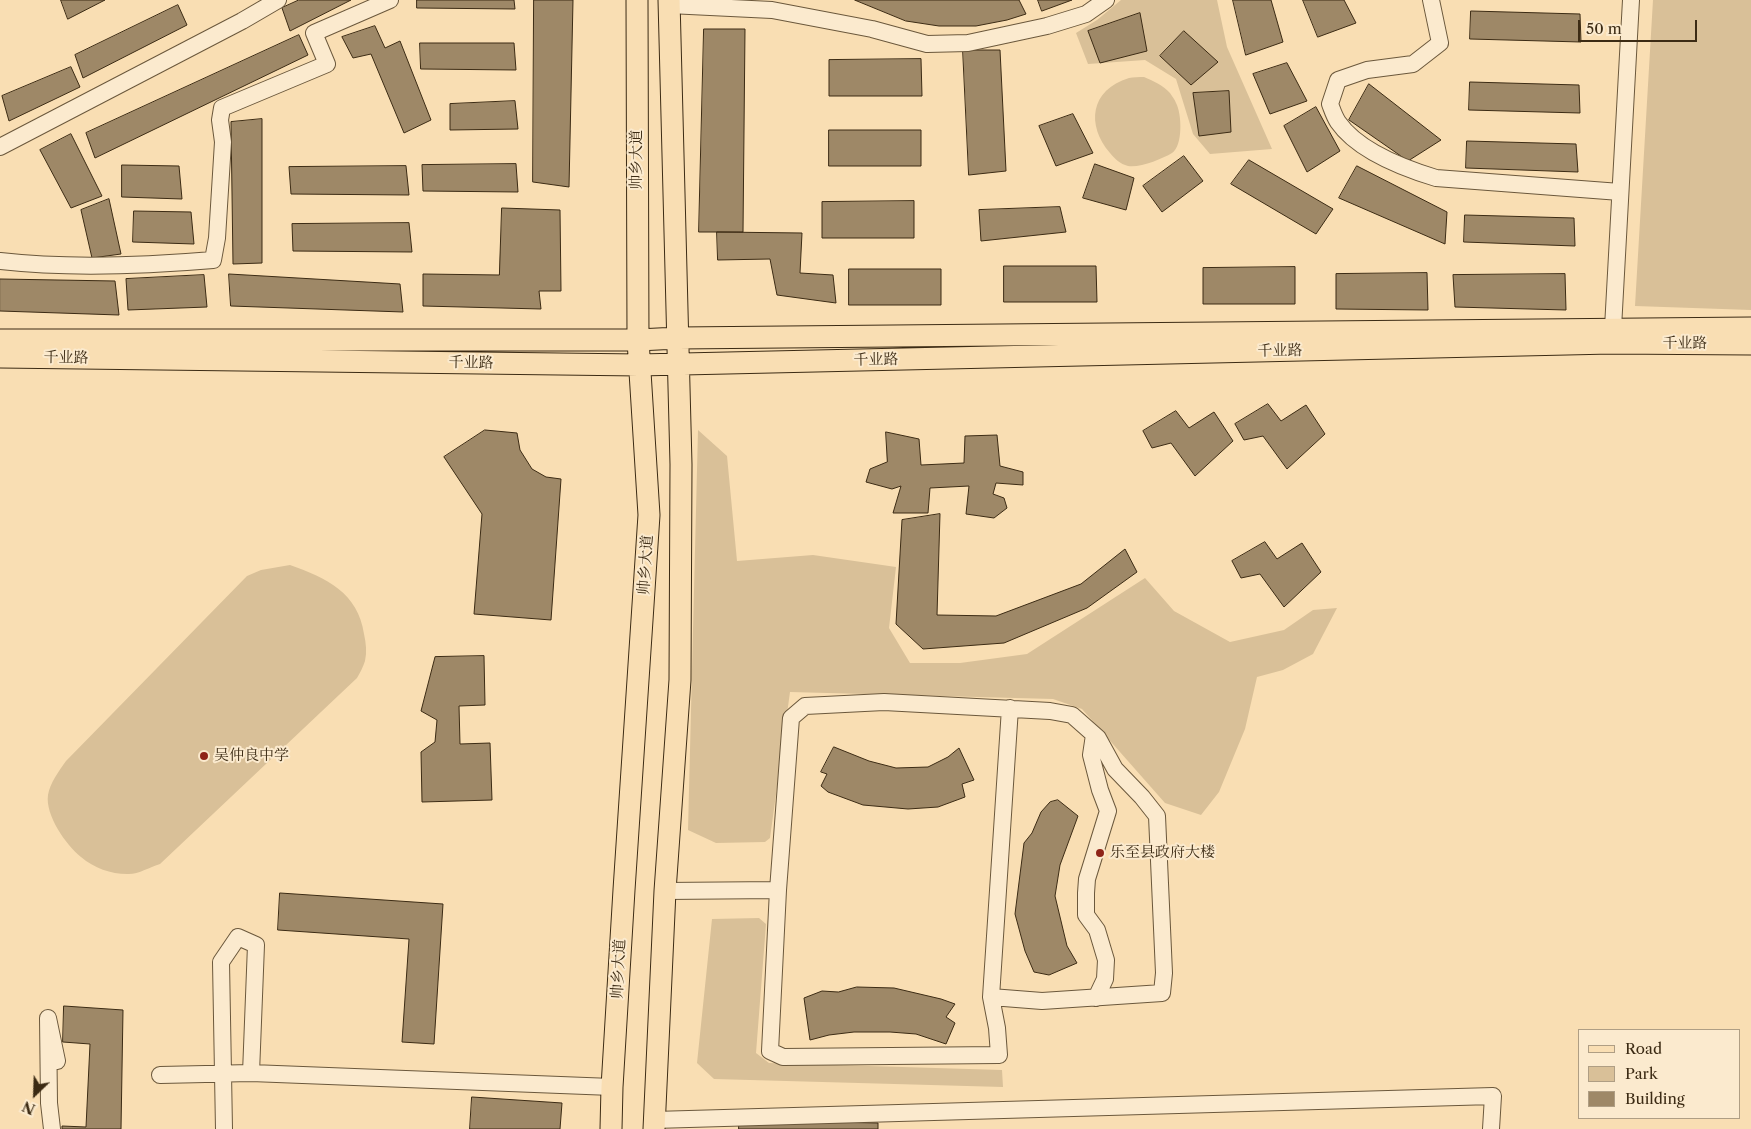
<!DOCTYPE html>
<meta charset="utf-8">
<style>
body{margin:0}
#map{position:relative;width:1751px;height:1129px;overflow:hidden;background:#f9deb3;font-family:"Libre Caslon Text",serif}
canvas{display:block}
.legend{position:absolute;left:1578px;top:1029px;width:162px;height:90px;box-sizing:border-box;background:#fbeace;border:1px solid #af9e84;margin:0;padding:6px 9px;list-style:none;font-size:15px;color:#3c2b14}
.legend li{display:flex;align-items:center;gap:10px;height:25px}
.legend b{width:25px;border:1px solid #af9e84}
.north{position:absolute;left:10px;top:1069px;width:50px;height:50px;-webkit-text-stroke:4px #fbeace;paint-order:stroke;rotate:204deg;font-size:14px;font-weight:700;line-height:20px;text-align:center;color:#3c2b14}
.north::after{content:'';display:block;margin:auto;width:18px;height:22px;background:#3c2b14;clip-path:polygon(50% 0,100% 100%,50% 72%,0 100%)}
.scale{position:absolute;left:1578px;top:20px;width:119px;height:22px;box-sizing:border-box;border:2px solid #3c2b14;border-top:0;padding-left:6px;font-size:15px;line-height:18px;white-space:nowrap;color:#3c2b14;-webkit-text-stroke:4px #fbeace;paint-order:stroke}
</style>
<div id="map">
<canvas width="1751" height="1129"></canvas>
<ul class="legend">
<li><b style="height:6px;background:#f9deb3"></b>Road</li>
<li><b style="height:14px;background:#d9c098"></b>Park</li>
<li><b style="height:14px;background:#9e8867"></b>Building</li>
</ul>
<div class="north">N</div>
<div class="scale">50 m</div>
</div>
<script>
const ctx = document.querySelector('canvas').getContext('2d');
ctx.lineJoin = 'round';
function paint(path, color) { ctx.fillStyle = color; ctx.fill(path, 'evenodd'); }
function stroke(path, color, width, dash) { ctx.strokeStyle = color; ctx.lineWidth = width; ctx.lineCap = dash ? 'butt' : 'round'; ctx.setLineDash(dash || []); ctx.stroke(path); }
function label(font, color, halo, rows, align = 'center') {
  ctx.font = font + ' "Libre Caslon Text","Noto Serif SC",serif'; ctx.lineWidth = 4; ctx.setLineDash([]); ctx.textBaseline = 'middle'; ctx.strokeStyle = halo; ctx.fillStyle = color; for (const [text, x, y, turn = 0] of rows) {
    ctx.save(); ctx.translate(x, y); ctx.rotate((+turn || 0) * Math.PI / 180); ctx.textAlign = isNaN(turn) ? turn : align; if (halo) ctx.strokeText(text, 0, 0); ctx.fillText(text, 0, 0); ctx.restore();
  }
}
paint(new Path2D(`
 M1121,0H1217L1227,47L1272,149L1210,154L1193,134L1176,79L1145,60L1088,64L1076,33L1097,20Z
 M1653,0H1751V310L1635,306Z
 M1144,77C1153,81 1163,85 1170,93C1172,96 1175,100 1176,103C1182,114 1183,146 1172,153C1162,159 1140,168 1128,166C1120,164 1115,159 1110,153C1086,125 1090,90 1129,78C1133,77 1139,77 1144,77Z
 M698,430L727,456L737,561L813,555L896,567L889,628L910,663H960L1027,654L1145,578L1174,611L1230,642L1284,630L1313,610L1337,608L1313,654L1283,670L1257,677L1245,729L1219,792L1201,815L1165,803L1082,709L1053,699L790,692L770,838L765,842L716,843L688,830Z
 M290,565C327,578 358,593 364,634C366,643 367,652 365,661C363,667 360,673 357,678L160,864C150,867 137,875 127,874C111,874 94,868 81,857C66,845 45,815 48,795C50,783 59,771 66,761L247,576L261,570Z
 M759,918L766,924L756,1053L769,1063L1002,1070L1003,1087L714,1079L697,1063L712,919Z`), '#d9c098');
const building = new Path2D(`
 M61,0H105L68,19Z
 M299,0H351L290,31L282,8Z
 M417,0H514L515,9L417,8Z
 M534,0H573L569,187L533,182Z
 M855,0H1019L1026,14L1007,20L976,26H939L906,21Z
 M1038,0H1072L1042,11Z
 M1233,0H1271L1283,42L1246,55Z
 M1303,0H1344L1356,23L1318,37Z
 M178,5L187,25L83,78L75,55Z
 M1471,11L1580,14L1581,42L1470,39Z
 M1140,13L1147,51L1100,63L1088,31Z
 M375,26L385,48L400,41L431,120L404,133L371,54L353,58L342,37Z
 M704,29H745L743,232H699Z
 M1184,31L1218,62L1191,85L1160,56Z
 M299,35L308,55L95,158L86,133Z
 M420,43H514L516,70L421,69Z
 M963,50H1000L1006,171L969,175Z
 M921,59L922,96H829V60Z
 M1287,63L1307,101L1270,114L1253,74Z
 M71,67L80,87L9,121L2,96Z
 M1470,82L1579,85L1580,113L1469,110Z
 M1369,84L1441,140L1408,161L1349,120Z
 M1229,91L1231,132L1199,136L1193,93Z
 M515,101L518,129L450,130V104Z
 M1316,107L1340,151L1307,172L1284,126Z
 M1073,114L1093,153L1056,166L1039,126Z
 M262,119V263L233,264L231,122Z
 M829,130H921V166H829Z
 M71,134L102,196L71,208L40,150Z
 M1467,141L1576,144L1578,172L1466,168Z
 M1184,156L1203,181L1162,212L1143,186Z
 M1249,160L1333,209L1316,234L1231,184Z
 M516,164L518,192L423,191L422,165Z
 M1095,164L1134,178L1126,210L1083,198Z
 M122,165L179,166L182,199L122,197Z
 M406,166L409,195L291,194L289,167Z
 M1357,166L1447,212L1445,244L1339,198Z
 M109,199L121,254L92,258L81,210Z
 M914,201V238H822V202Z
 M1060,207L1066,232L981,241L979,210Z
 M502,208L560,210L561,291H539L541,309L423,306V274L499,275Z
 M134,211L191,212L194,244L133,242Z
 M1465,215L1574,218L1575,246L1464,242Z
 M409,223L412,252L293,251L292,224Z
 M717,232L802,233L800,273L833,275L836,303L777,295L770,259L718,260Z
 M1004,266H1096L1097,302H1004Z
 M1295,267V304H1203V268Z
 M849,269H941V305H849Z
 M1427,273L1428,310L1336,309V274Z
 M229,274L400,284L403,312L231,306Z
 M1565,274L1566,310L1455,307L1453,275Z
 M204,275L207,307L128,310L126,279Z
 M0,279L115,281L119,315L0,311Z
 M1268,404L1281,421L1306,405L1325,434L1287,469L1263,436L1244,440L1235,424Z
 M1176,411L1189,428L1214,412L1233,441L1195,476L1171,443L1152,448L1143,431Z
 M485,430L517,433L520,450L532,469L546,477L561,479L551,620L474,614L482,514L444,457Z
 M886,432L919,439L921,465L964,463L965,436L997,435L1000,466L1023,472V485L996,483L993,494L1004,498L1007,508L994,518L966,514L969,486L930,488L928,513H893L901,486L892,489L866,482L870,469L887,462Z
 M940,514L937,615L996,616L1081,584L1125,549L1137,572L1087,608L1004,643L923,649L896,624L902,520Z
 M1265,542L1277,559L1302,543L1321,572L1284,607L1260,574L1241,578L1232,561Z
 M484,656L485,705L459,706L460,744L490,743L492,800L422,802L421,752L435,742L437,720L421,711L435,657Z
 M834,747L869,761L896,768L928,767L948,757L959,748L974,780L962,784L965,797L938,807L908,809L863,805L828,792L821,786L827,774L821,772Z
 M1058,800L1078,816L1060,865L1055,896L1067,946L1077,963L1049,975L1034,972L1025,951L1015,914L1024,843L1032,833L1041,812L1050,802Z
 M280,893L443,904L434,1044L402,1042L409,939L278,930Z
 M857,987L894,988L941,999L955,1004L946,1017L955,1023L946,1044L916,1034L890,1032H854L829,1035L810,1040L804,998L822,991L838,992Z
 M64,1006L123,1010L121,1129H62V1126L86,1127L90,1044L63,1042Z
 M472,1097L562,1103L560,1129H470Z
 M739,1120L878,1123V1129H739Z`);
paint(building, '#9e8867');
stroke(building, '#3c2b14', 1);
const minor = new Path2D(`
 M1431,0L1440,43L1413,64L1367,70L1338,80L1330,104C1332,109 1334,116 1338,122C1358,151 1403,168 1436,178L1620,192
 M669,5L772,10L872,29L927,44L968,43L1047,26L1086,14L1106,0
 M0,147L242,21L278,0
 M0,261C70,269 142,266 213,260L217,238L223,142L220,120L222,108L327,64L314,33L390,0
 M1613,328L1631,0
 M1094,735L1091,755L1100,790L1108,811L1087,879L1086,893V915L1097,930L1106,960L1105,979L1096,998
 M665,891L778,890L791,718L805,706L884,702L1050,711L1072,715L1098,738L1115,769L1142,797L1157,816L1164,973L1162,993L1042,1001L991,997L997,1028L999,1055L783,1057L770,1051L778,890
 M991,997L1010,708
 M160,1075L251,1073L612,1087
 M654,1120L1493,1096L1491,1129
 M52,1129L49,1103L48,1018L57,1061
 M224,1129L221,962L238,937L256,945L251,1073`);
const major = new Path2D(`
 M0,340H638L678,338L1751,328
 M0,357L639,365L1611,343L1751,344
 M611,1129L612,1087L624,890L649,515L638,340L637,0
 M654,1129L665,891L680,680L681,464L669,0`);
stroke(minor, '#6b583c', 18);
stroke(major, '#3c2b14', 23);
stroke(minor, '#fbeace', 16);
stroke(major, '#f9deb3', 21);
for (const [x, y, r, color] of [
 [204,756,5,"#8f2418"],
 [1100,853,5,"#8f2418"]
]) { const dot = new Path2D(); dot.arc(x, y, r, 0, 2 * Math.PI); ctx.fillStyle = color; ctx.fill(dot); stroke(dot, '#fbeace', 2); }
label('15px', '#3c2b14', '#fbeace', [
 ["帅乡大道",637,160,-90],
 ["千业路",1685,344],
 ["千业路",1280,351,-1],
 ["千业路",66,358,1],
 ["千业路",876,360,-1],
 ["千业路",471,363,1],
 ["帅乡大道",646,565,-86],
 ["帅乡大道",619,969,-87]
]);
label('15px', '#3c2b14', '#fbeace', [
 ["吴仲良中学",214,756],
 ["乐至县政府大楼",1110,853]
], 'left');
</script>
